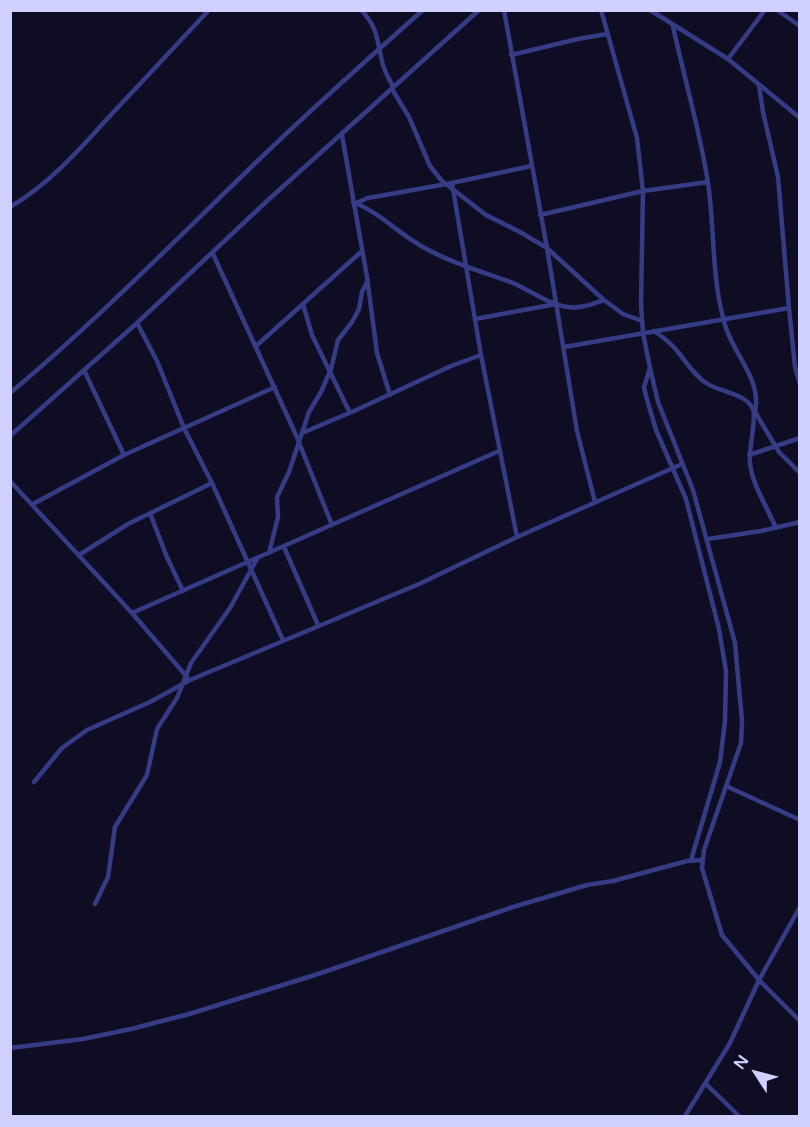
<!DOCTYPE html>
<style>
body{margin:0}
#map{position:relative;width:810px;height:1127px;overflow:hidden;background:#0e0d24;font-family:"Varela Round",sans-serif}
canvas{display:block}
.frame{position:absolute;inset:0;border:12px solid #d0d0ff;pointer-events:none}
.north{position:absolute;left:726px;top:1043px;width:60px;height:60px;-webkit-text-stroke:4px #0e0d24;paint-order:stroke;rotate:306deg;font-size:16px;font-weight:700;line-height:24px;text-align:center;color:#d0d0ff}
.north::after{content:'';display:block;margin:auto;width:21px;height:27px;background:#d0d0ff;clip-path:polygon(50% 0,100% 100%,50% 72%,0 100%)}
</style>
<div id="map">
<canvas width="810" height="1127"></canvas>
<div class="frame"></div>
<div class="north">N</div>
</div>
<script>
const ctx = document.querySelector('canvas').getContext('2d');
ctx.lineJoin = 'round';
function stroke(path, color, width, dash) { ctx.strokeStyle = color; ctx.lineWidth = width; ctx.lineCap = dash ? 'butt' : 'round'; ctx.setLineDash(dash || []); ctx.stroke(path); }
stroke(new Path2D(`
 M361,10C379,28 377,43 383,65C385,73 390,80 393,87
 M504,10L547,248L577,431L595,502
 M601,10L637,138L643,191L641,304L643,333L650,368L658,402L693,490L735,643L742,721L741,743L704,850L702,868L722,935L759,980L800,1021
 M650,10L728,59L800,118
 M777,10L800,26
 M673,26C684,78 700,130 708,183C715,230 711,281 726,328C735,356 762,380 755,412L779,452L800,473
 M511,55L578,39L607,34
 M728,59L765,10
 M759,85L763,112L778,177L789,308L795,367L800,384
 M392,89L409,117L430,166L442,181L486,215L520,232L547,248L604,300L623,314L642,321
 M342,135L367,277L377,353L390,395
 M452,183L481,355L517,537
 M353,202C379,212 399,234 423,247C451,263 483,272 513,283C531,291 548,304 568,307C580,309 592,304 604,300
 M356,203L368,198L452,183L531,166
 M10,207C49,184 78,151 108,118C142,82 175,46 209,10
 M540,215L643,191L708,182
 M213,254L296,435L332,525
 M303,304L312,335L350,413
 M475,319L556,304
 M137,323L157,361L184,428L212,483L283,640
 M654,331C663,337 672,344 678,352C687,363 694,375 706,383C719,392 746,393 753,409C757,419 748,449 750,464C753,486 767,507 776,528
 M256,346L362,251
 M564,347L789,308
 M650,368L644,387L646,396L656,430L686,499L719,629L726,671L725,721L720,762L691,860
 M84,370L124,455
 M10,393C101,317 183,232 268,151C318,103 371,56 423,10
 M302,433L354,411L451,366L481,355
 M10,436L137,323L267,201L479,10
 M749,455L800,438
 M10,481L132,613L187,677
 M33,504L124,455L275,387
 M150,513L166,555L183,591
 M708,539L761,531L800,522
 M284,547L318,625
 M269,553L278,517L277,497L289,472L309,412L321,392L331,369L338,340L352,322L359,309L362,292L368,280
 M79,555L128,524L212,483
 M132,613L499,451
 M34,782L62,748L87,730L150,702L190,680L419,584L517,537L682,464
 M726,786L800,820
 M95,904L108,877L115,827L147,775L157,729L177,698L191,663L230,608L257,559
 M10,1048L83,1039L131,1029L189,1014L315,975L513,907L587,885L613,881L687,861L701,860
 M706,1084L739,1116
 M685,1116L730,1043L759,980L800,907`), '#353c85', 4.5);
</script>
